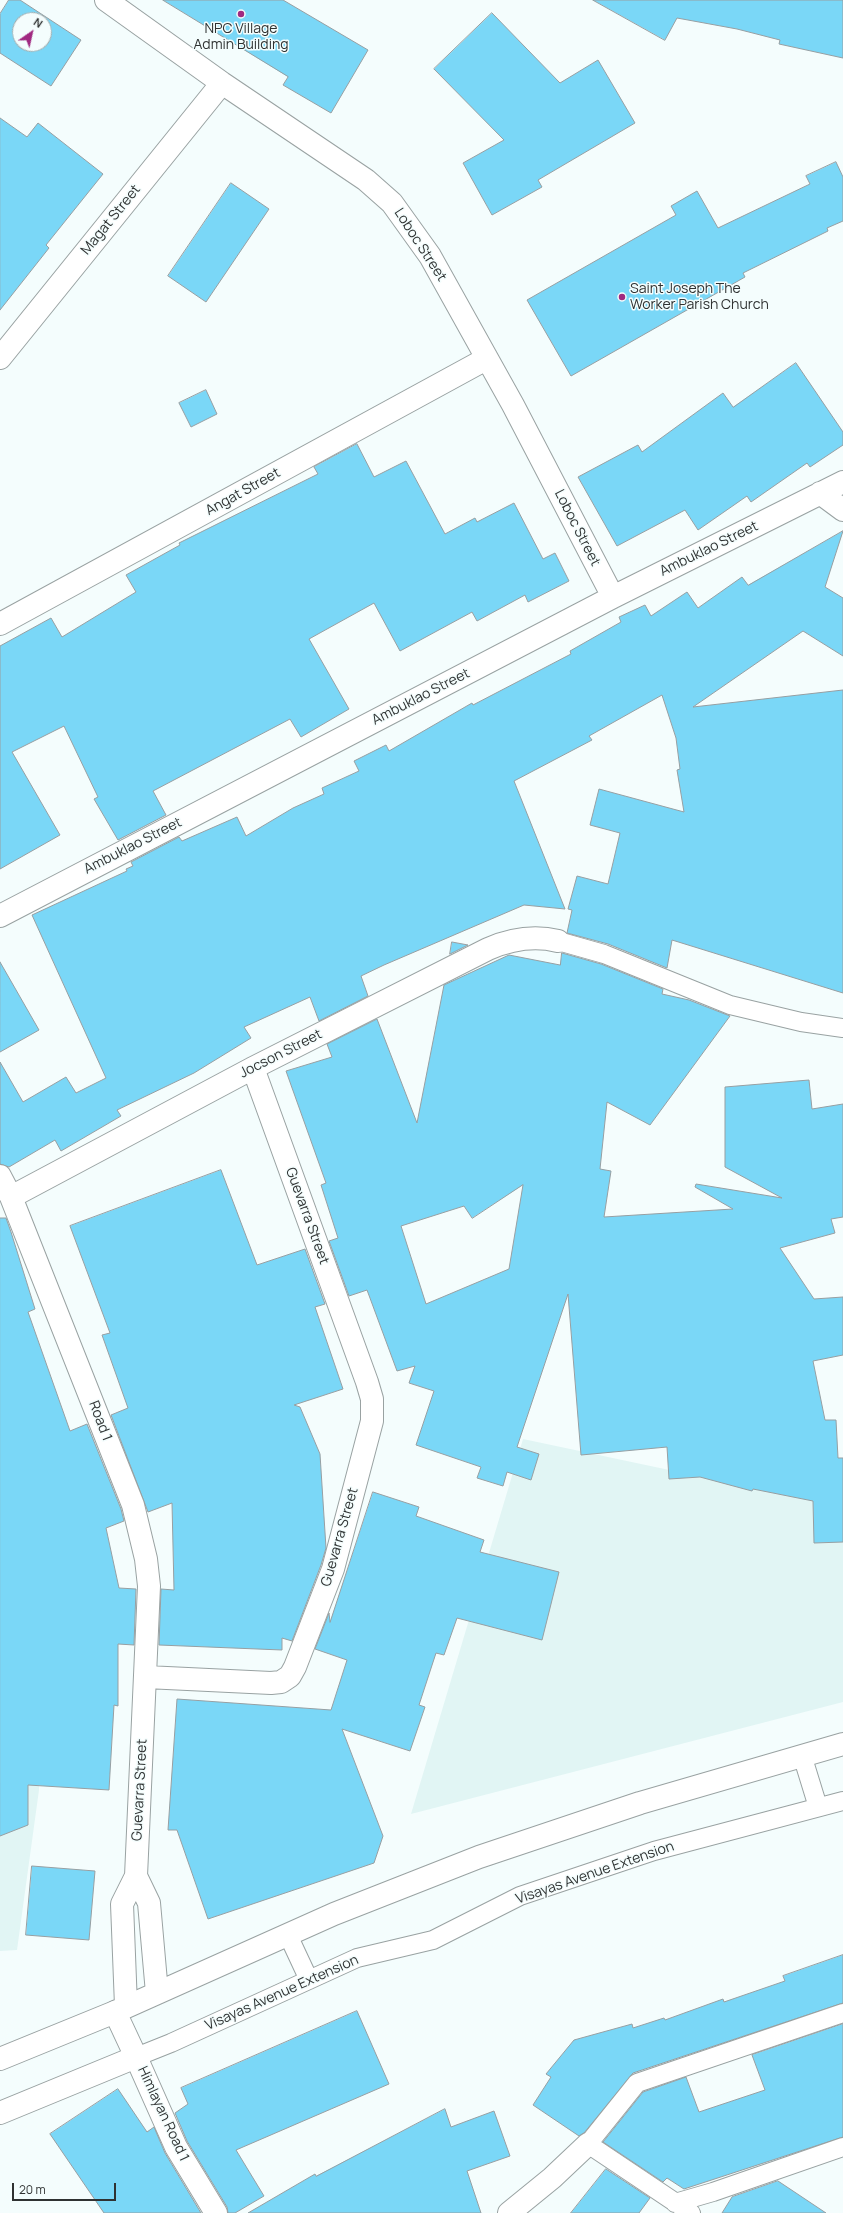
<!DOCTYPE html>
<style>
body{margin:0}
#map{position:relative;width:843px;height:2213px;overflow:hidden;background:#f4fdfd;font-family:Manrope,sans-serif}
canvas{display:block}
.north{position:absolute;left:12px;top:12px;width:40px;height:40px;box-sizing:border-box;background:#f4fdfd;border:1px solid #a5acac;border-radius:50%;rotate:34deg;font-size:11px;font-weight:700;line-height:16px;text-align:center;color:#2f3232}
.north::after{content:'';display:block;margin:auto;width:14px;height:18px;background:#a02981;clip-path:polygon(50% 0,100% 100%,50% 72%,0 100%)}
.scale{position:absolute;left:12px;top:2183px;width:104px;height:18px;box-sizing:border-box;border:2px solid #2f3232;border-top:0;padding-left:5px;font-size:12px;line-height:14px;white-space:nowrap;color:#2f3232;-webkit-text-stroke:3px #f4fdfd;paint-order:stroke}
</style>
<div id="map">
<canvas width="843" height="2213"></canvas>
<div class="north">N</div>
<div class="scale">20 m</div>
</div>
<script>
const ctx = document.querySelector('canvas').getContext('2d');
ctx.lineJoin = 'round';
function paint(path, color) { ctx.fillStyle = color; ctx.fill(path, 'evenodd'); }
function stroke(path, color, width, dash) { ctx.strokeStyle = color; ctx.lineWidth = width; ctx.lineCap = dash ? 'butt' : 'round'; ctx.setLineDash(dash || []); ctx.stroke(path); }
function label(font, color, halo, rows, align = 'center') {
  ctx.font = font + ' Manrope,sans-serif'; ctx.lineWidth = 3; ctx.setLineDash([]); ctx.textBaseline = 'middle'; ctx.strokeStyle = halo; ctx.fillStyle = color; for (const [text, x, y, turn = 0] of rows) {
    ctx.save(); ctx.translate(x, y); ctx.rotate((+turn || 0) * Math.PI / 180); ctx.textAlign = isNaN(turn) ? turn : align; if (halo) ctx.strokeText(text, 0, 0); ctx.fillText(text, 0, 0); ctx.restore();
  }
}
paint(new Path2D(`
 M523,1439L811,1500L843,1493V1702L411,1814Z
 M0,1467L41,1581L39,1790L17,1950L0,1951Z`), '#e1f5f4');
const building = new Path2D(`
 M9,0H20L81,40L51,86L0,53V14ZM20,20H44V44H20Z
 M163,0H283L368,50L331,113L283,85L288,77Z
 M593,0H843V58L779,44L780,40L737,29L677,18L665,40Z
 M492,13L560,83L598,60L635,123L538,180L542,187L492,215L463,163L504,140L434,69Z
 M0,118L27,137L38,123L103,174L46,245L49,248L0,310Z
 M836,162L843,177V221L827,228L828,231L743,273L745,277L571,376L527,300L676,215L671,206L697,191L718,228L810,184L806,176Z
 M231,183L269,209L206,302L168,276Z
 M796,363L843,432V445L810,467L807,463L751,502L747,496L698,530L685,510L617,546L578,477L638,445L642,452L723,393L733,407Z
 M206,390L217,414L191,427L179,403Z
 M357,444L374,477L406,461L445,534L475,518L477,522L514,503L543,559L555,553L569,581L528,602L525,595L477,621L472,612L400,651L374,603L309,639L349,709L301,737L290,719L153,791L166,815L118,840L94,799L98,797L64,726L12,752L60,835L0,869V646L51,618L62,637L136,592L126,575L180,545L179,543L318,474L314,467Z
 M843,531L825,587L843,598V656L803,631L693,707L843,690V993L672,940L667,968L608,944L567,933L572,910L568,909L577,876L608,884L620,833L590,825L599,789L684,812L677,770L680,769L676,738L662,695L589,736L592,740L514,781L565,909L524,905L384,965L361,976L368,996L319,1021L310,997L244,1027L251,1038L194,1073L117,1110L121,1116L61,1151L55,1140L9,1167L0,1164V1062L23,1102L66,1077L76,1093L106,1078L32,915L127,871L126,869L133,866L131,862L179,837L182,841L237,817L246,836L293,808L324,794L322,788L359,771L354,761L386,745L389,751L472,703L473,705L571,654L570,651L621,622L619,617L645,605L651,616L687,592L698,608L742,577L748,585Z
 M452,942L468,945L450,954Z
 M562,953L601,964L663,989L662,994L689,1000L730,1016L650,1125L607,1102L600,1169L611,1171L604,1217L733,1209L695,1187L696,1184L782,1198L725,1167V1087L809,1080L812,1109L843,1104V1217L831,1219L835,1233L780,1248L814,1299L843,1297V1355L813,1361L825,1420H836L838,1458H843V1542L814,1543L813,1501L753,1489L752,1491L700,1477L669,1479L667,1447L581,1455L568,1294L517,1447L539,1454L531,1480L507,1472L503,1486L477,1478L481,1467L416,1445L434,1391L409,1383L415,1366L397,1371L367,1290L349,1296L329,1241L338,1238L321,1185L326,1183L286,1071L332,1057L327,1044L377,1019L417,1123L444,985L509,955L560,965ZM523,1185L509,1269L426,1304L401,1226L464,1206L472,1218Z
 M0,962L39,1030L0,1052Z
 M221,1170L257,1265L305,1249L325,1304L315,1307L343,1389L294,1405L300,1407L320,1454L326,1548L321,1565L292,1641L282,1638V1650L159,1645L161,1589L174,1590L172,1503L148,1512L111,1415L128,1408L102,1335L110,1333L70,1226Z
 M0,1218H6L11,1232L35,1309L28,1312L70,1431L87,1424L121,1509L124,1521L106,1528L119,1588L136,1589L134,1645L118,1644V1706L114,1705L109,1790L28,1785V1825L0,1836Z
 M373,1492L419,1507L416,1516L484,1540L480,1552L559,1572L542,1640L457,1618L444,1655L436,1653L419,1705L425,1707L410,1751L342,1729L383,1836L374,1863L208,1919L177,1830H168L177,1699L331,1710L347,1660L315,1649L329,1613L330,1622Z
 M32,1866L95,1871L89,1940L26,1935Z
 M843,1955V2003L633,2073L584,2133L579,2136L533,2105L551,2077L546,2074L574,2040L632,2024L633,2028L664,2018L665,2020L723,1999L724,2002L785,1981L783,1976Z
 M357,2011L389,2084L236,2150L264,2196L235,2213H228L227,2207L187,2141L175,2113L188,2104L181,2088Z
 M843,2024V2137L684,2189L667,2178L663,2182L603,2142L643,2092L686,2077L699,2112L765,2090L752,2055Z
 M118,2089L147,2132L154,2127L165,2153L201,2213H104L50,2134Z
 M445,2109L451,2127L494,2111L510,2156L467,2171L481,2213H248L315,2174L316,2176Z
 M606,2169L650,2198L639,2213H571Z
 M778,2181L826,2213H722L732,2197Z`);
paint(building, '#7ad7f7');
stroke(building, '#979fa2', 1);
const service = new Path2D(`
 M558,941L604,954L730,1005L801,1022L843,1028
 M802,1755L818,1807
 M288,1935L309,1980
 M136,2057L171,2043L357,1958L433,1940L520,1896L654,1851L843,1801
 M675,2203L713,2192L843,2147
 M691,2213L588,2144L637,2083L843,2013`);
const minor = new Path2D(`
 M106,0L222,83L366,180L392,203L430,256L513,405L613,597
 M0,358L222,83
 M820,493L843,510
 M0,624L486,359
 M0,916L613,597L843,482
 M0,1176L11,1197L133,1505L146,1559L149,1586L136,1876L122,1904L126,2006
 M11,1197L253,1068L488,949C511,939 533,935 558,941
 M146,1677L271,1683L281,1682L290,1676L295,1667L333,1569L372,1421V1399L367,1382L253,1068
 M136,1876L149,1903L157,1993
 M115,2012L334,1914L479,1857L640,1803L843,1744
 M136,2057L176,2147L216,2213
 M509,2213L552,2178L588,2144`);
const tertiary = new Path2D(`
 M0,2059L115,2012L136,2057L0,2113`);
stroke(service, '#99a2a2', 20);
stroke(minor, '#99a2a2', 24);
stroke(tertiary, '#99a2a2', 24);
stroke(service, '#fff', 18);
stroke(minor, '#fff', 22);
stroke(tertiary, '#fff', 22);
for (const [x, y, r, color] of [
 [241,14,4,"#a02981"],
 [622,297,4,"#a02981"]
]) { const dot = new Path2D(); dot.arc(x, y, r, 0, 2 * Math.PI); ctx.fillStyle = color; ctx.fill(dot); stroke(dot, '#f4fdfd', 1.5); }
label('14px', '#2f3232', '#f4fdfd', [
 ["NPC Village",241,29],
 ["Admin Building",241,45],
 ["Saint Joseph The",630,289,"left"],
 ["Worker Parish Church",630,305,"left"]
]);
label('14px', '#2f3232', '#f4fdfd', [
 ["Magat Street",111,220,-51],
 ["Loboc Street",420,245,57],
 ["Angat Street",243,492,-29],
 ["Loboc Street",577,528,63],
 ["Ambuklao Street",709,549,-26],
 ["Ambuklao Street",421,697,-27],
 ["Ambuklao Street",133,846,-27],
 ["Jocson Street",281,1054,-27],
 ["Guevarra Street",307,1216,70],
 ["Road 1",100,1421,69],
 ["Guevarra Street",340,1537,-74],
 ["Guevarra Street",140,1790,-87],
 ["Visayas Avenue Extension",595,1873,-19],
 ["Visayas Avenue Extension",282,1993,-24],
 ["Himlayan Road 1",163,2114,65]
]);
</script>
